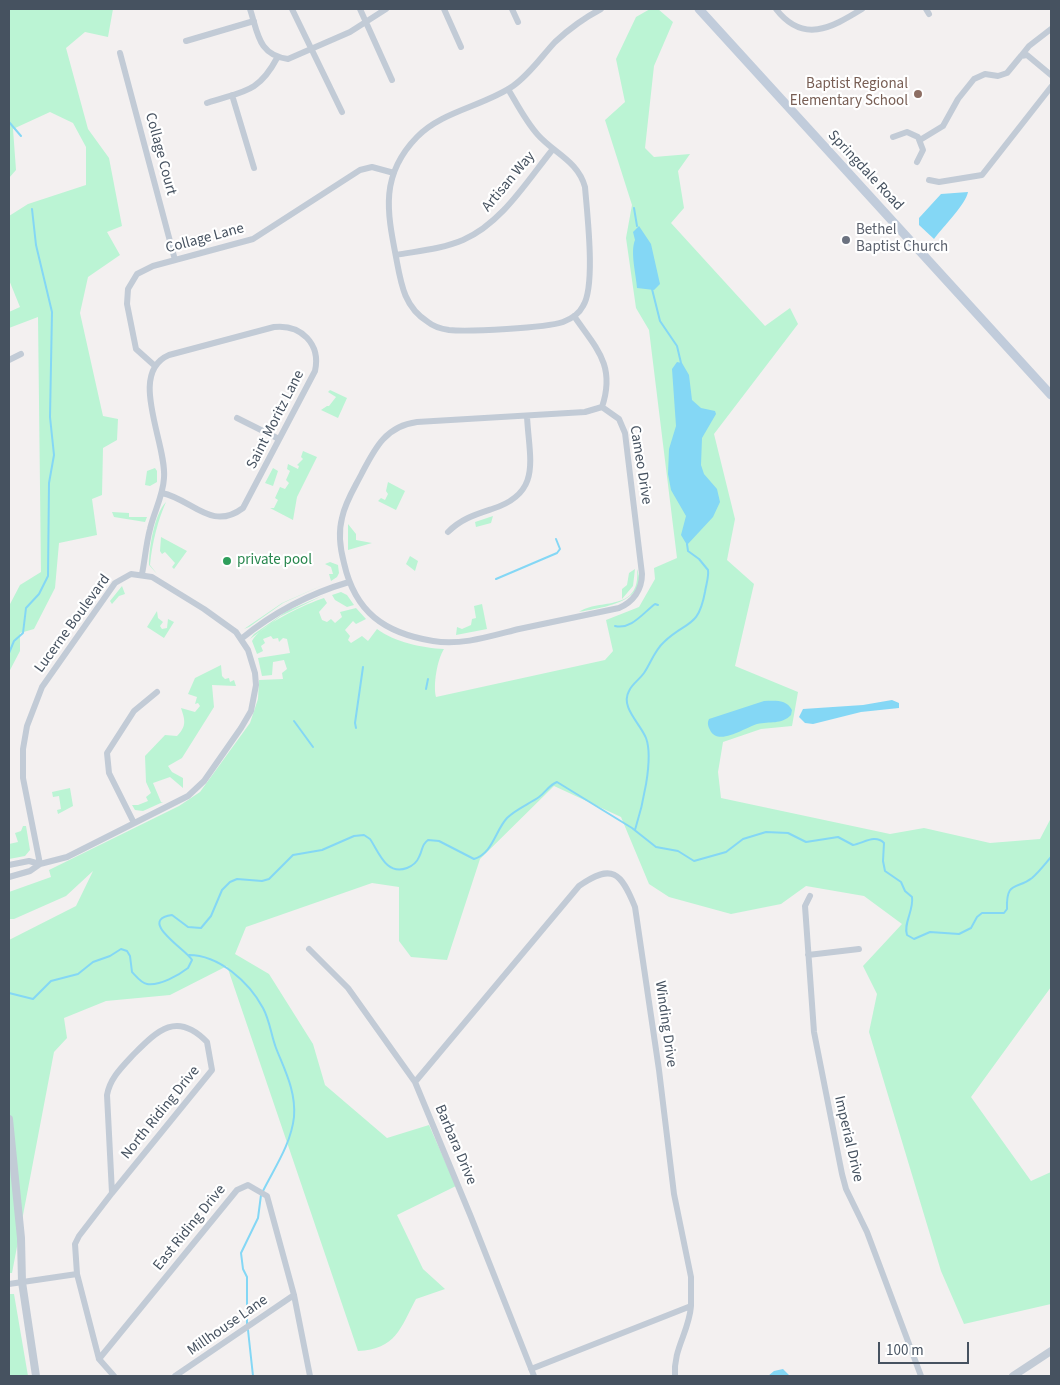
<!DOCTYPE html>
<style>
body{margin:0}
#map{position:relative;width:1060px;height:1385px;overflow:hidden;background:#f3f0f0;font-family:"Source Sans 3",sans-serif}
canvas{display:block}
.frame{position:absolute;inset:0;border:10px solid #465260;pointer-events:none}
.scale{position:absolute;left:878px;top:1342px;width:91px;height:22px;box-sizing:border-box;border:2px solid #465260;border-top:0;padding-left:6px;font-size:15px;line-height:18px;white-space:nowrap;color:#465260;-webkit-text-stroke:4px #fff;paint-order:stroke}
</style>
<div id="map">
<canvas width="1060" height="1385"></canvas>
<div class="frame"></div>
<div class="scale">100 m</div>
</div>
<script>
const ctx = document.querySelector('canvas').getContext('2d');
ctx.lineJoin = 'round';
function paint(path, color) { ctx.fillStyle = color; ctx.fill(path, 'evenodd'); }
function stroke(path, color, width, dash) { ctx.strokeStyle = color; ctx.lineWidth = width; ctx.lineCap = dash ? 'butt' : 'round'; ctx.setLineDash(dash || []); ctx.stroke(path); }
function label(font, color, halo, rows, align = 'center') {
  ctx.font = font + ' "Source Sans 3",sans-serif'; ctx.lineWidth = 4.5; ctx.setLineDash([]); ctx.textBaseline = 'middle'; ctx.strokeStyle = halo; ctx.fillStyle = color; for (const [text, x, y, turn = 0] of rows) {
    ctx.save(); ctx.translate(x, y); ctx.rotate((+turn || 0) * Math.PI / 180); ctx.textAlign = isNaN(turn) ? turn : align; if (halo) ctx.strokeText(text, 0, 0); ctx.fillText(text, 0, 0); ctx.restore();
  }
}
paint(new Path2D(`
 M9,9H113L108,37L85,32L66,48L88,129L109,158L122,226L107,232L120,255L88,277L80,313L103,416L118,419L117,440L103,448L102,495L92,499L97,535L59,543L55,588L34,629L20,633V651L9,672V606L20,585L41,572L38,317L9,328V312L20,307L9,280V216L28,204L86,185V147L73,123L50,112L13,129L16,170L9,178Z
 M650,9H658L673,22L654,66L645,148L654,157L690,154L678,171L684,208L671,223L765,326L790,308L798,324L714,434L735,519L727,560L754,584L735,666L798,692L792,726L761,729L723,742L718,772L721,798L890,834L924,828L990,843L1040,839L1051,818V987L971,1097L1031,1181L1051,1172V1304L964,1324L941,1271L869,1032L877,994L863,966L902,924L864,896L806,886L781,904L731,914L669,897L649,884L621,817L554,786L480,859L447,960L411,957L399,941V887L372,883L246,927L235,954L269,974L313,1044L325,1085L387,1138L429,1125L456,1186L397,1215L423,1269L445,1289L416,1299C400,1329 396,1349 358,1351L227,966L170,995L106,1001L64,1018L67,1038L54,1052L12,1273H9V940L76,906L93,871L66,896L14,919H9V892L51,877L49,870L179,806L200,792L250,723L258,699L259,680L283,679L282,673L287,669L284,660L273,662L272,675L262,676L258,658L290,653L287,639L283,638L279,642L278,638L273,639L271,636L263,639L265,643L261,646L263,651L257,654L252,641C261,624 306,604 324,598L327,603L319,612L322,620L327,622L331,619L335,623L342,617L340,612L356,608L366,619L356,624L353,621L345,630L350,636L348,640L351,643L362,636L368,641L377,629C394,642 423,648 444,649C437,660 433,685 436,697L605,660L613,651L606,620L639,607L655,579L654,568L677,558L649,330L636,308L626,238L632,205L605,120L625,102L616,59L636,17Z
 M330,390L347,398L338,418L321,410L327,406H329L336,397L328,392Z
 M303,451L317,457L297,497L293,520L270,508H274L278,500L275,498L280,487L285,489L289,483L286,480L290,471L287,469L288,464L298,469L299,466L297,465L303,459L301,457Z
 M155,468L157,471V482L150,486L145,485L147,471Z
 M273,468L278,471L273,486L265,483Z
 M388,482L405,491L396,510L378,501L381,498L385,500L388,494L386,491Z
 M166,502C158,520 152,543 150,565L157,574L149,565C149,549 154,514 166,502Z
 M112,512L129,513V517H147L145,522L114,517Z
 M493,516L491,523L476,527L475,522Z
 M348,524L356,534V540L372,543L348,550Z
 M161,537L187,551L174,569L172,567L175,563L165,552L162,554L160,551Z
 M410,556L418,561L415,571L406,564Z
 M330,562L338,565L339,573L337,577L331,581L329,574H333L331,567L325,564Z
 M635,569L633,586L622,599V589L627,585L629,573Z
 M637,569C650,602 600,608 579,612C599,598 641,613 637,569Z
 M325,584L283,603L249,627L244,629L282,603Z
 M122,586L125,594L119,596L112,604L110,601Z
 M341,592L347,595L354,605L347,607L335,600L332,595Z
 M324,595L281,616L250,639L254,634L287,611Z
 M482,604L487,629L456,635L457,627L462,629L471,625L472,619L476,618L474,606Z
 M157,611L158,618L163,622L160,626L162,629L167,628L168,619L174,622L164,638L147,627Z
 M221,665L222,676L225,679L229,678L230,682L234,680L236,686L212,685L214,707L182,758L168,766L172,772L183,778V788L170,777L153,783L161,802H163L143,811L135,810L132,805H138L148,801L146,797L151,793L146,782L145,756L165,735L177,736C187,726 185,720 181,708L195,712L200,706L198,703L195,704L197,697L188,694L195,678Z
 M70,788L73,806L58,814L57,810L61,809L59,796L53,797L52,792Z
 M23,826H26L30,850L25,856L9,859V844L18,842L15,833L21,831Z
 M9,1294H14L28,1376H9Z`), '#bbf4d4');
paint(new Path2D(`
 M968,192C966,204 943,227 934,239L919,225V218L941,194Z
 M639,226L651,244L660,284L654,290L637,288C636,274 630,252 635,240L633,232Z
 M677,362L682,363L689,375L692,400L701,408L715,411L716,414L702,438L701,465L704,474L717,489L720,502L713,517L687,545L681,535L686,516L671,490L668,474L669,449L676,426L672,369Z
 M892,700L899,703V708L861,712L813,724L805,723L799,717L803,709L863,705Z
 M764,701C775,701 786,699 792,710L791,715C781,725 770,721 757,724C746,727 718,747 710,730C708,726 707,723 709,719Z
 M783,1369L790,1376H768L774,1371Z`), '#84d7f5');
stroke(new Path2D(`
 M9,122L21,136
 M634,208L637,226
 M652,289L660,321L677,346L681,363
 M496,579L557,553L560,549L556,539
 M615,626C631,630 643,613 655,604L658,605
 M9,653L14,641L23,633L26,608L39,594L48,576L49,483L54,455L50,417L52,312L36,245L32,209
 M426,689L428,679
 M294,721L313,747
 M356,728L355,723L363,667
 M635,830C642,808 654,759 646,738C640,723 620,707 629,691C632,684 639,680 644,673C651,663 654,651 664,642C687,620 698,629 705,592C706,585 709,577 708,570L699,559L688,551L687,544
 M189,955C219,955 249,982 263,1008C270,1021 271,1035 276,1048C285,1071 296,1091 294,1117C291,1144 275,1167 263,1191
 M9,993L33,999L51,981L78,974L93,962L110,956L121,949L127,951L130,956L132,972C136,976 141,983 147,984C160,986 179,975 188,968L192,960C188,951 136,920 172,915L188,927L201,928L211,916L222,890L230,882L237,879L262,881L269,879L293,855L322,850L354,836L364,835L370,839C379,852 386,876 407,868C412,866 417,862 419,857C423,850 421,845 428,840L439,841L474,859C493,853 495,831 507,818C516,809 529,804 539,797C546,792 549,785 557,782L632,828L656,847L678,851L694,861L726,852L743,839L766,832L788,833L806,842L838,837L853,845C864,843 875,834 884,843L883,861L885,871L901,882L905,891L912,897C914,910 903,924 907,935L914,939L930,932L959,934L971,928L977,917L982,913H1004L1007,909C1006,880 1017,890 1032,878C1039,872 1045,864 1051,857
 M247,1325V1277L243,1269L241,1253L258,1218L261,1195
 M248,1330L253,1376`), '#84d7f5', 2);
stroke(new Path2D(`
 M250,9C258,33 258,55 288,59L350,32L386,9
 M292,9L342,112
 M360,9L392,80
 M444,9L461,47
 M512,9L518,22
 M776,9C803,44 831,28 862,9
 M926,9L929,14
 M186,41L254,21
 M120,53L175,260
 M1021,56L1029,46L1051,29
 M508,89C517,104 526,122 538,135C554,153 578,161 585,187C587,213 596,286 583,306C579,314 571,319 563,322C546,328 468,332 449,330C442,329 434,327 428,322C404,307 401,284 396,257C387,211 380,175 417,137C442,111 484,106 513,86C530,74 541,57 555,42C569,29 584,18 601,9
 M232,95L254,168
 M207,103C242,91 258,94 277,58
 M893,137L907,132L918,137L923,150L917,162
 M920,140L943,126L958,99L974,79L985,74L998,76L1007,73L1021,56L1027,55L1051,75
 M929,180L939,182L982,175L1051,87
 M396,255C418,251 442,249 463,240C502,223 527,181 553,149
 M574,316C596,348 616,365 602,407
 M9,360L21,354
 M155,366L136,349L127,304L128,289L137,274L153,266L253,239L360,170L372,167L394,173
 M602,407L619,419L625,433L642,574C642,590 633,602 619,608C585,615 552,622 519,629C491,636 461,646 433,641C384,633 355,612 344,563C340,548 338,533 342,518C345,502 355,487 362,473C375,448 386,426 417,422L585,412Z
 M237,418L279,439
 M448,532C461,519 474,515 492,509C543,493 529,459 527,416
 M142,574C145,559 146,544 150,529C154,512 163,496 164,478C167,443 127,373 169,355L274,327C301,324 321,344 315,371L243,508C211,532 192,499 162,493
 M241,639C274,612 308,594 349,582
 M134,823L109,773L107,753L134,711L157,692
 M9,865L29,861L40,864L67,857L188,796L204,781L241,728L251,711L256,685L255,673L248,650L236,632L204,609L152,577L131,574L115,583L42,687L27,726L23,749V778L40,864
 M9,877L30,871L40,864
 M810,896L805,906L814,1032L842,1174L846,1189L867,1232L921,1376
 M309,949L348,988L415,1082L471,1217L534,1376
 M808,955L859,949
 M415,1082L579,886C612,863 621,872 635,907L659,1070L674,1194L691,1277V1306L531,1369
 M112,1193L107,1095C110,1078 122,1067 134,1054C158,1030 177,1011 207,1042L212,1070L112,1193L79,1236L75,1244L77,1274L99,1359L114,1376
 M9,1284L77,1274
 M99,1359L237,1190L248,1185L267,1196L294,1295L310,1376
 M175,1376L294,1295
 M675,1376C673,1349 689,1332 691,1306`), '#c2cbd6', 6);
stroke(new Path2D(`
 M9,1119L21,1238L22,1282L36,1376
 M1013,1376L1051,1351`), '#c2cbd6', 8);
stroke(new Path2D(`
 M699,9L1051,395`), '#c1ccdb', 9);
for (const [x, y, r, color] of [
 [918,94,5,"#8d6e63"],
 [846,240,5,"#6b7280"],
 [227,561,5,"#2e9e5b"]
]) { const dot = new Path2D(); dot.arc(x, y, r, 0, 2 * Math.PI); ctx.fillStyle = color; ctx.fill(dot); stroke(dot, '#fff', 2); }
label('15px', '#785e54', '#fff', [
 ["Baptist Regional",908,85],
 ["Elementary School",908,102]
], 'right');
label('15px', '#465260', '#fff', [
 ["Collage Court",160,154,75],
 ["Springdale Road",865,171,47],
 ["Artisan Way",509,182,-50],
 ["Collage Lane",205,239,-15],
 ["Saint Moritz Lane",276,420,-63],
 ["Cameo Drive",640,465,81],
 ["Lucerne Boulevard",73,624,-54],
 ["Winding Drive",665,1024,82],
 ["North Riding Drive",161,1113,-51],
 ["Imperial Drive",848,1139,77],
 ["Barbara Drive",455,1145,67],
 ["East Riding Drive",190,1228,-51],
 ["Millhouse Lane",228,1326,-35]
]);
label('15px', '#5b616d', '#fff', [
 ["Bethel",856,231],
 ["Baptist Church",856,248]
], 'left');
label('15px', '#27864d', '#fff', [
 ["private pool",237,561]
], 'left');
</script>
